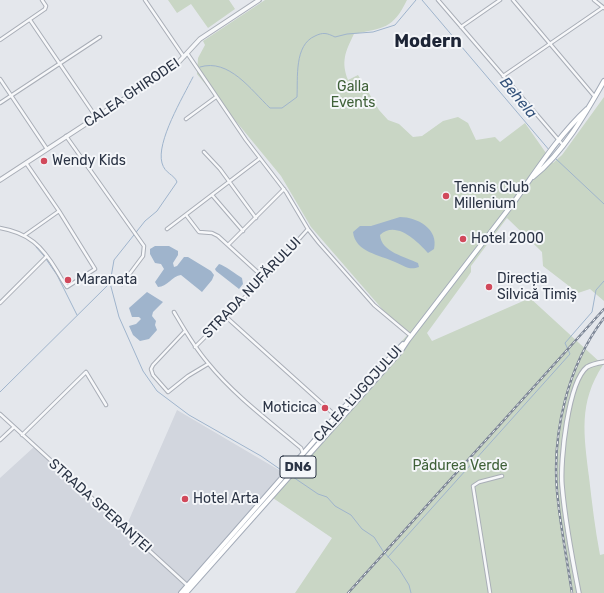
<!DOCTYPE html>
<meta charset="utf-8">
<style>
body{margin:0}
canvas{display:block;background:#e4e7ec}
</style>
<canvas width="604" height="593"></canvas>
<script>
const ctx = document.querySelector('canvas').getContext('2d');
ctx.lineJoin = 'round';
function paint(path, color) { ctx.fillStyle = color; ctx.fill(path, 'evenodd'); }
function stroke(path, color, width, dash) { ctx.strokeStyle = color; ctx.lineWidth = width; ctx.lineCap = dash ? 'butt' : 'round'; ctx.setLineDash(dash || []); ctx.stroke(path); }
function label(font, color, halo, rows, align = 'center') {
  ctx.font = font + ' Rubik,sans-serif'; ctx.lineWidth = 4; ctx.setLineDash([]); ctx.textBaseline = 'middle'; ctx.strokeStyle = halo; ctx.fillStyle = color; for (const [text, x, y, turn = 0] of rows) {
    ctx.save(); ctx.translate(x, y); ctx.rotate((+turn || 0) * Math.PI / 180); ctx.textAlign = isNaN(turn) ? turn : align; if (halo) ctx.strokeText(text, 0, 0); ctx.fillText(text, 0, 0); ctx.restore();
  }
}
paint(new Path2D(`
 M177,410L284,473L270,496L183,593H0V478L35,446L125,529Z`), '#d2d6de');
paint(new Path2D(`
 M168,0H229L235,9L208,28L191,4L177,13Z
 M265,0H407C393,29 383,28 354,34C345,52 341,62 348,80L358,75L379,110L388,120L399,124L413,137L422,136L443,121L458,117L468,123L476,140L495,137L500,142L525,123L553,163L562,155L604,97V301L590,289L578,293L543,266L542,252L507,218L471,266V272L467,278L427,333L432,341L530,298L603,365C578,403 584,435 589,477C592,503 595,529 600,555L604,554V593H295L332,538L270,496L284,473L409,333L383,310L311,227L281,176L197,74L198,58L205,45L203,41Z`), '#c9d6c5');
paint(new Path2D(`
 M400,217C417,217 439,229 434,249L428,253C417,241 396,220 380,235C381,252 406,257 418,263L419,267C409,271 403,265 395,262C380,255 355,252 353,232L360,226H371Z
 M155,246H169L178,251V255L173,263L174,267L177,266L184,257H188L211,271L214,275L212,280L202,292L181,275C172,276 167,287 158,287L155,282L164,269L161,264L155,263L150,254V249Z
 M219,264C224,265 237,275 242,278L243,284L239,289L216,271L215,269Z
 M147,292L163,302L153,312L152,316L156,321L155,325L157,330L149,339L140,341L133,335L129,326L136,324L141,319L139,317H132L129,308Z`), '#9fb4cc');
stroke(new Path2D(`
 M422,0L550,151
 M200,67C229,58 251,90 270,108H282L297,97C298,78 294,45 315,36C323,32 327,33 335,37L347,34L373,32L395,25L416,0
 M193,77C183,97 156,142 162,163C165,174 174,174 177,182L157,211L145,221L114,260L110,283L119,317L143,371L157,391L189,415L261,456L284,472
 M555,158L604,204
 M36,247L44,256
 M46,259L57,275L77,315
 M0,392L110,283
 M293,477L318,494L327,497L335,506L351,515L362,529L374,537L383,551L399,569L409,585L411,593
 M388,557L570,354L565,343L592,312L596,290L604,281`), '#9fb4cc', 1);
const minor = new Path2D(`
 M145,0L184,57
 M438,0L563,145
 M513,0L595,97
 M594,0L604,8
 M30,20L96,117
 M461,27L500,0
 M0,40L45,9L46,6L42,0
 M187,53L246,140L286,192L308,229L319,243L374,305L411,336
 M503,76L602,8
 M0,79L47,149
 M0,103L100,37
 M186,119L216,97
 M66,136L144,246L143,256L122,284
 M204,152L220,169L256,218
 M212,195L243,231
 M186,215L199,232L212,233L218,236L264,278
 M0,228C29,233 42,246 57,271C60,276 63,282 67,287L95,269L59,211L26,163
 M167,229L259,159
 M25,235L59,211
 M228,245L284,189
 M0,303L47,256
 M174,312C184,329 194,347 208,363C234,395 269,421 301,448L303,453
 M225,316L325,406
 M185,331L153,365L151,369L153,375L168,392L188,376L208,364
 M195,347L264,278L308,229
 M327,408L336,416
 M0,414L187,585
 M22,435L86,372L106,405
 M0,440L14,427
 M490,593L473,486L479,482L502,476`);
const tertiary = new Path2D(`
 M0,180L176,65L200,39L259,0
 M579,593C572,558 565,521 562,485C560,461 568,382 587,367C592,364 598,363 604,362`);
const primary = new Path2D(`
 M533,177C563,153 586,113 604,81
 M181,593L336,416L403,344
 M186,593L400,352L408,340C443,294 479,248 514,202C537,170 558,136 587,109`);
stroke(minor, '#a9aeb7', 4.5);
stroke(tertiary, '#a9aeb7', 5.5);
stroke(primary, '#a3abb8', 6);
stroke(minor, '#f7f8fa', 2.5);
stroke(tertiary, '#f7f8fa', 3.5);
stroke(primary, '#fff', 4);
const rail = new Path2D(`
 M348,593L604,309
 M572,593C567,559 560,525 557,491C552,432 568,365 604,318`);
stroke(rail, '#7d8696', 2.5);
stroke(rail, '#f4f6f9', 1, [3]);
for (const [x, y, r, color] of [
 [44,161,4,"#d1495b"],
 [446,196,4,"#d1495b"],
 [463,239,4,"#d1495b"],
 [68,280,4,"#d1495b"],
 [489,287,4,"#d1495b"],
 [325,408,4,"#d1495b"],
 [185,499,4,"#d1495b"]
]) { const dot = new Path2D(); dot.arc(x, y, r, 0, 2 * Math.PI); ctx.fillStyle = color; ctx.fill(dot); stroke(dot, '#f4f6f9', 1.5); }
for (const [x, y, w] of [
 [298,467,36]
]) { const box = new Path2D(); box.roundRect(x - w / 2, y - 11, w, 22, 3); ctx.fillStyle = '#f4f6f9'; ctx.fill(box); stroke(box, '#2b3445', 1); }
label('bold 13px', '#2b3445', null, [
 ["DN6",298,467]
]);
label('14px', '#3f6138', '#f4f6f9', [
 ["Galla",353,87],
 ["Events",353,103],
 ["Pădurea Verde",460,466]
]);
label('14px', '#2b3445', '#f4f6f9', [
 ["CALEA GHIRODEI",132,93,-34],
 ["STRADA NUFĂRULUI",252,288,-46],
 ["CALEA LUGOJULUI",358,394,-48],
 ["STRADA SPERANȚEI",100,506,42]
]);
label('14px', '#2b3445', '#f4f6f9', [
 ["Wendy Kids",52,161],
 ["Tennis Club",454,188],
 ["Millenium",454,204],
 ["Hotel 2000",471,239],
 ["Direcția",497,279],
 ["Silvică Timiș",497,295],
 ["Maranata",76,280],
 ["Moticica",317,408,"right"],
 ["Hotel Arta",193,499]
], 'left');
label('italic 15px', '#34527a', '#f4f6f9', [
 ["Behela",518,98,50]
]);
label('bold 18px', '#1d2536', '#f4f6f9', [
 ["Modern",428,42]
]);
</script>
